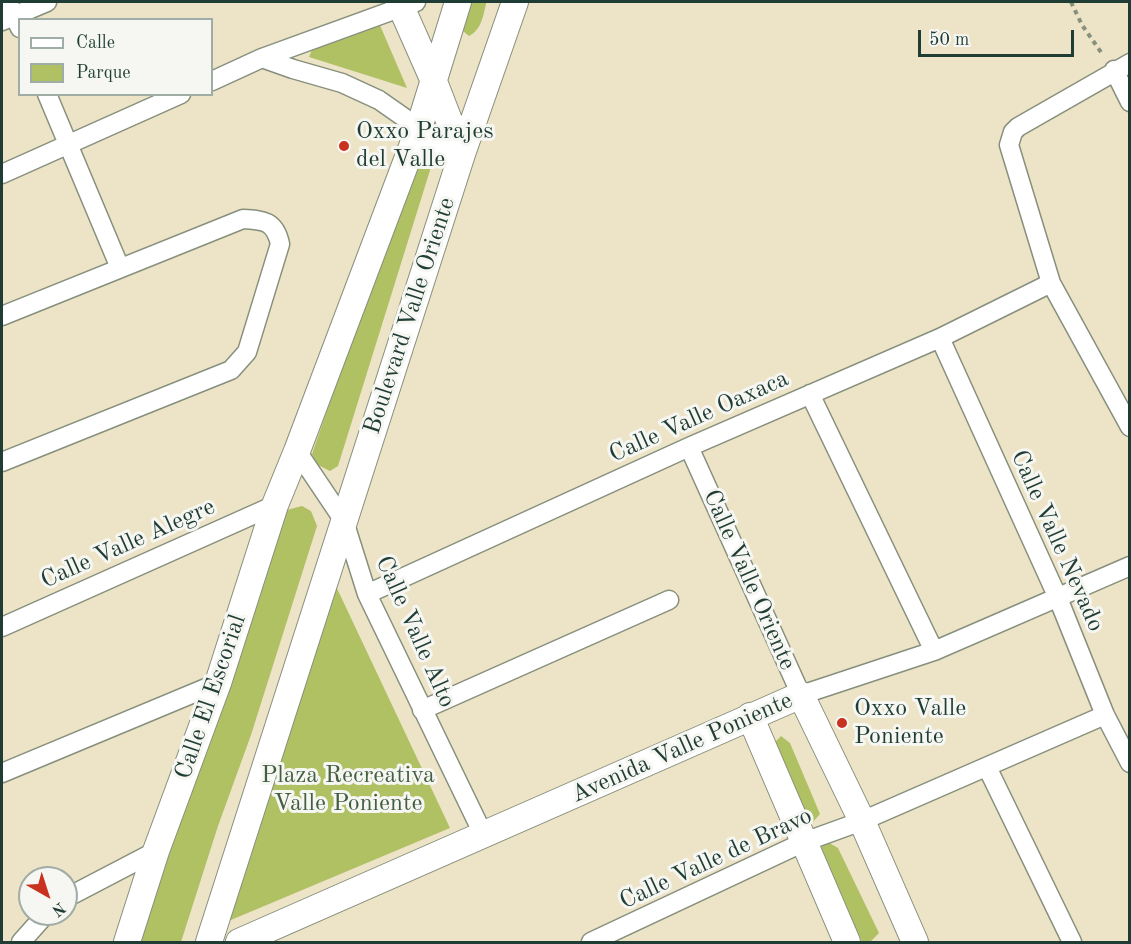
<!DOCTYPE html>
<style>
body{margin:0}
#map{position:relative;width:1131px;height:944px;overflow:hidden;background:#ede3c6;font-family:"Old Standard TT",serif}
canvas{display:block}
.frame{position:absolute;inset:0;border:3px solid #1f3d34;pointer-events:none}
.legend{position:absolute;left:18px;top:18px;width:195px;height:78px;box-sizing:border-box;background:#f6f6f2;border:2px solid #a0aca6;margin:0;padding:8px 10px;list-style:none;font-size:18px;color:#1f3d34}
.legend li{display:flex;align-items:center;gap:12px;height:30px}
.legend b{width:30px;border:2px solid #a0aca6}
.north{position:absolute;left:18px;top:866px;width:60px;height:60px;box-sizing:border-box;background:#f6f6f2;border:2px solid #a0aca6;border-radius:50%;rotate:141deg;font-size:16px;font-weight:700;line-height:24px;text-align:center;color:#1f3d34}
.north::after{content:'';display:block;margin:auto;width:21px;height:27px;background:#c8321e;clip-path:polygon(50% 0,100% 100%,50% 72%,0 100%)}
.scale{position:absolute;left:918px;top:30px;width:156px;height:27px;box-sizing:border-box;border:3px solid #1f3d34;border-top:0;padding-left:8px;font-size:18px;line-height:21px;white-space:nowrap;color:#1f3d34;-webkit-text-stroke:4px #f6f6f2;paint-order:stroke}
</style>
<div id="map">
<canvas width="1131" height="944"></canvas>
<div class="frame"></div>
<ul class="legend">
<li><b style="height:8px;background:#fff"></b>Calle</li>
<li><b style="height:16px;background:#b0c164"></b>Parque</li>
</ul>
<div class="north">N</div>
<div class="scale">50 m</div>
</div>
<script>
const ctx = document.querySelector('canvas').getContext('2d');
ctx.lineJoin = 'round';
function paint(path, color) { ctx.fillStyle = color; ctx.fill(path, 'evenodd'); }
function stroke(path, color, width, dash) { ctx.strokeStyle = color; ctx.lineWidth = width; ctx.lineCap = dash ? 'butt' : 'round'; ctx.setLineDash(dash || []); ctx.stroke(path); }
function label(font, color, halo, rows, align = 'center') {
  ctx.font = font + ' "Old Standard TT",serif'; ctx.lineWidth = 6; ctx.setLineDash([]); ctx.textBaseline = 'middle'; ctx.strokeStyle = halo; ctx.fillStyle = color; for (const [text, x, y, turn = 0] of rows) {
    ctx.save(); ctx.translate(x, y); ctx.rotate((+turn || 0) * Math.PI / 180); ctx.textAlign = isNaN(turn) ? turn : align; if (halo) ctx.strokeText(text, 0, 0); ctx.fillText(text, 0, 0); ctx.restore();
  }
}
paint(new Path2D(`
 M469,2H486V4C483,17 481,30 469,36L463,31V24Z
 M379,23L407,88L309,57L312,50Z
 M427,143L436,151L338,466L330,471L318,465L312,454L409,173Z
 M302,506L311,511L317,526L251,735L218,826L181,942H133L283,511Z
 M334,582L450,828L219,925Z
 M781,736L790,743L820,814L813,822L806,821L774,743Z
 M826,841L838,848L879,933L870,942H862L820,852L822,845Z`), '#b0c164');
const street = new Path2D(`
 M8,2L20,28
 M2,21L47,2
 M262,58L293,69L342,83L379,100L419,128L458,167
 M1130,63L1018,127L1013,132L1009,145L1051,283L1130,427
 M1114,70L1130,102
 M212,81L262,58L416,2
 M47,94L120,268
 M2,174L181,94
 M2,316L243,219C264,220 275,221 280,244L247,352L231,370L2,462
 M940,338L1058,598L1105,715L1130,763
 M810,394L934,651
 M689,447L801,695L934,651L1130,566
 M297,451L344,521L367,594L484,836
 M367,594L689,447L940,338L1051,283
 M2,627L275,505
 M422,710L669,600
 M987,767L1072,942
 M2,773L218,683
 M66,898L156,851
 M21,942L46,914
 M591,942L804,842L862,821L1105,715`);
const secondary = new Path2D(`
 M399,2L433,79L462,154
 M750,716L847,942
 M127,942L156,851L218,683L275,505L297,451L419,128L458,2
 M209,942L462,154L515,2
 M239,942L801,695L862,821L915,942`);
stroke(street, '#86907d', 21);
stroke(secondary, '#86907d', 28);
stroke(new Path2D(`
 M1071,2L1082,25L1103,55`), '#86907d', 4, [4.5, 4.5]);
stroke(street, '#fff', 18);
stroke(secondary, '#fff', 26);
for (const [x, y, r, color] of [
 [344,146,6,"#c8321e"],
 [842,723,6,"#c8321e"]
]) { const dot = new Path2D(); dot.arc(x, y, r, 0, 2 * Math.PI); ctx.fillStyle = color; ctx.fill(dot); stroke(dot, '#f6f6f2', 2); }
label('24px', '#1f3d34', '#f6f6f2', [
 ["Oxxo Parajes",356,132],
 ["del Valle",356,160],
 ["Oxxo Valle",854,709],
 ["Poniente",854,737]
], 'left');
label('24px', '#1f3d34', '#f6f6f2', [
 ["Boulevard Valle Oriente",410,316,-72],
 ["Calle Valle Oaxaca",699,417,-24],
 ["Calle Valle Nevado",1057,541,66],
 ["Calle Valle Alegre",128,544,-24],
 ["Calle Valle Oriente",749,580,66],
 ["Calle Valle Alto",415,632,66],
 ["Calle El Escorial",211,697,-71],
 ["Avenida Valle Poniente",682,748,-24],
 ["Calle Valle de Bravo",716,859,-25]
]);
label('24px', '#435e40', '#f6f6f2', [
 ["Plaza Recreativa",348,776],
 ["Valle Poniente",348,804]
]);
</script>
